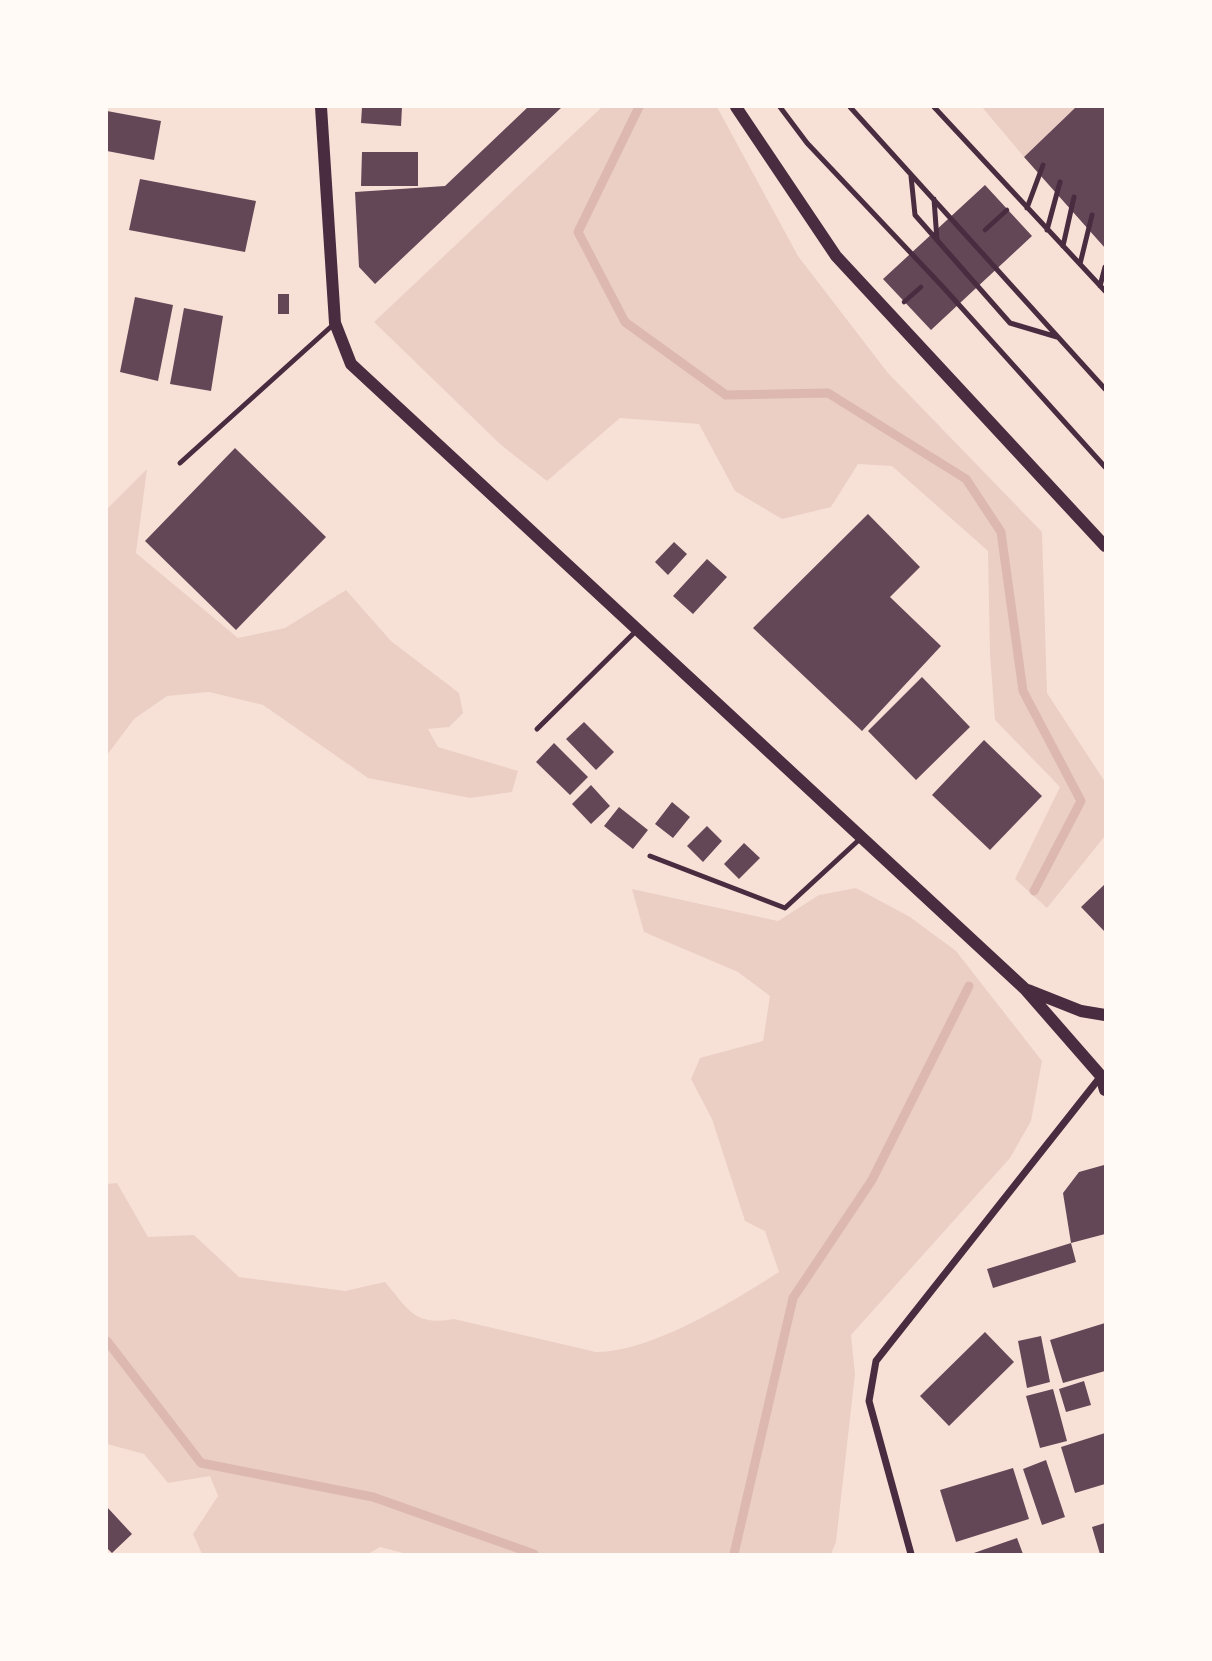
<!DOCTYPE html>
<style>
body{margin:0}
#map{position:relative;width:1212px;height:1661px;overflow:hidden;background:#f7e1d7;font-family:Bitter,serif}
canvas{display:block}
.frame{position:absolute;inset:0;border:108px solid #fffaf5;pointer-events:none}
</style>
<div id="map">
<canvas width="1212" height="1661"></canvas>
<div class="frame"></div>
</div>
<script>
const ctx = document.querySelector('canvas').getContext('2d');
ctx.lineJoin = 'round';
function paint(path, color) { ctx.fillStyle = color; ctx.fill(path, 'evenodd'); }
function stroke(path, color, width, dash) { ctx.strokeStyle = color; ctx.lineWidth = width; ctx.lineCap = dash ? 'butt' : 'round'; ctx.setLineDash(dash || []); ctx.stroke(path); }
paint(new Path2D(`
 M602,107H717L798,256L888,373L1042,532L1047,693L1105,782V836L1047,908L1015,879L1060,787L995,720L990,655L988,551L892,466L858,464L831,507L782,519L735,491L699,424L620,418L547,481L501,445L374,322Z
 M982,107H1076L1024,157Z
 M147,469L136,553L238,638L285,628L346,590L391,641L459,693L463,713L449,727L428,729L438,747L518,771L512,792L470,798L368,778L263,705L209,692L167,696L134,719L107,755V509Z
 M856,888L910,917L956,951L1042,1061L1031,1121L1010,1158L851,1335L855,1374L836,1542L831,1554H407L380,1547L368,1554H202L193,1534L218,1496L210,1476L168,1483L144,1454L107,1444V1184L117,1183L148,1237L194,1235L239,1277L345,1291L385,1282C409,1310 414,1326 454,1319L596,1352C652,1352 732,1302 779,1272L765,1231L745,1221L712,1119L691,1079L700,1058L763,1041L770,996L738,972L644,932L632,889L778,921L819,895Z`), '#ebcfc5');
stroke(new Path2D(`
 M639,107L578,232L625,322L726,395L828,393L966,479L1001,532L1023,691L1081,801L1034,891
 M107,1341L201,1463L373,1497L534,1554
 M734,1554L793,1298L872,1180L969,986`), '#dcb8b0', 9);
paint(new Path2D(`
 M362,107H402L401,126L361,123Z
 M528,107H562L375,284L359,267L355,192L445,186Z
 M1076,107H1105V248L1024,157Z
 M107,111L161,121L154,160L107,151Z
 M362,152H418V186H361Z
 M140,179L256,201L245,252L129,230Z
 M985,185L1032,236L931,330L883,279Z
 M278,294H289V314H278Z
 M135,297L173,305L158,381L120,372Z
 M184,308L223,316L211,391L170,384Z
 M235,448L326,537L236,630L145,541Z
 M868,514L920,567L890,597L941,646L862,731L753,628Z
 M674,542L687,554L668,575L655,562Z
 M707,559L727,577L693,614L673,596Z
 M922,677L970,727L916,780L868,731Z
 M584,722L614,752L596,770L566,739Z
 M984,740L1042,796L990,850L932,795Z
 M554,743L588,777L570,795L536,762Z
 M591,785L610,806L591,824L572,804Z
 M672,802L690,817L673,838L655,824Z
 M619,807L648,830L633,849L604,826Z
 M707,826L722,841L703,862L687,846Z
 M744,843L760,858L739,879L724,864Z
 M1105,884V932L1081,907Z
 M1104,1165L1105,1234L1071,1243L1063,1193L1079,1172Z
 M1071,1243L1076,1262L993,1288L987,1269Z
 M1105,1323V1371L1063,1383L1050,1340Z
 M985,1332L1014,1362L949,1426L920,1396Z
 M1041,1336L1050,1382L1027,1388L1018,1341Z
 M1084,1381L1091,1405L1066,1412L1059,1389Z
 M1053,1389L1067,1441L1040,1448L1026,1396Z
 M1105,1433V1484L1075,1493L1061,1447Z
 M1046,1460L1065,1517L1042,1525L1023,1469Z
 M1013,1468L1029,1519L956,1542L940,1490Z
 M107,1507L132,1534L112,1553L107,1548Z
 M1105,1523V1554H1100L1092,1527Z
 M1017,1538L1023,1554H971Z`), '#644757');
stroke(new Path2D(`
 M985,230L1007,210
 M904,302L921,287`), '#4a2c40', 4.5);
stroke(new Path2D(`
 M780,107L807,143L942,286L1105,467
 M850,107L1105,389
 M934,107L1105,291
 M911,176L915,215L1010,323L1057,337
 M934,199L937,240
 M1027,208L1043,165
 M1047,230L1060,182
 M1063,246L1074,197
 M1080,264L1092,215
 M1100,286L1105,267
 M180,463L334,324
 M537,729L637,630
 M650,856L785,908L861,838`), '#4a2c40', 5);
stroke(new Path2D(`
 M911,1554L869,1401L876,1361L1101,1076`), '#4a2c40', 7);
stroke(new Path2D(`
 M321,107L335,323L351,364L1025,989L1101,1076L1105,1090
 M736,107L836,256L1105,546
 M1028,990L1081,1011L1105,1015`), '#4a2c40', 12);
</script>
